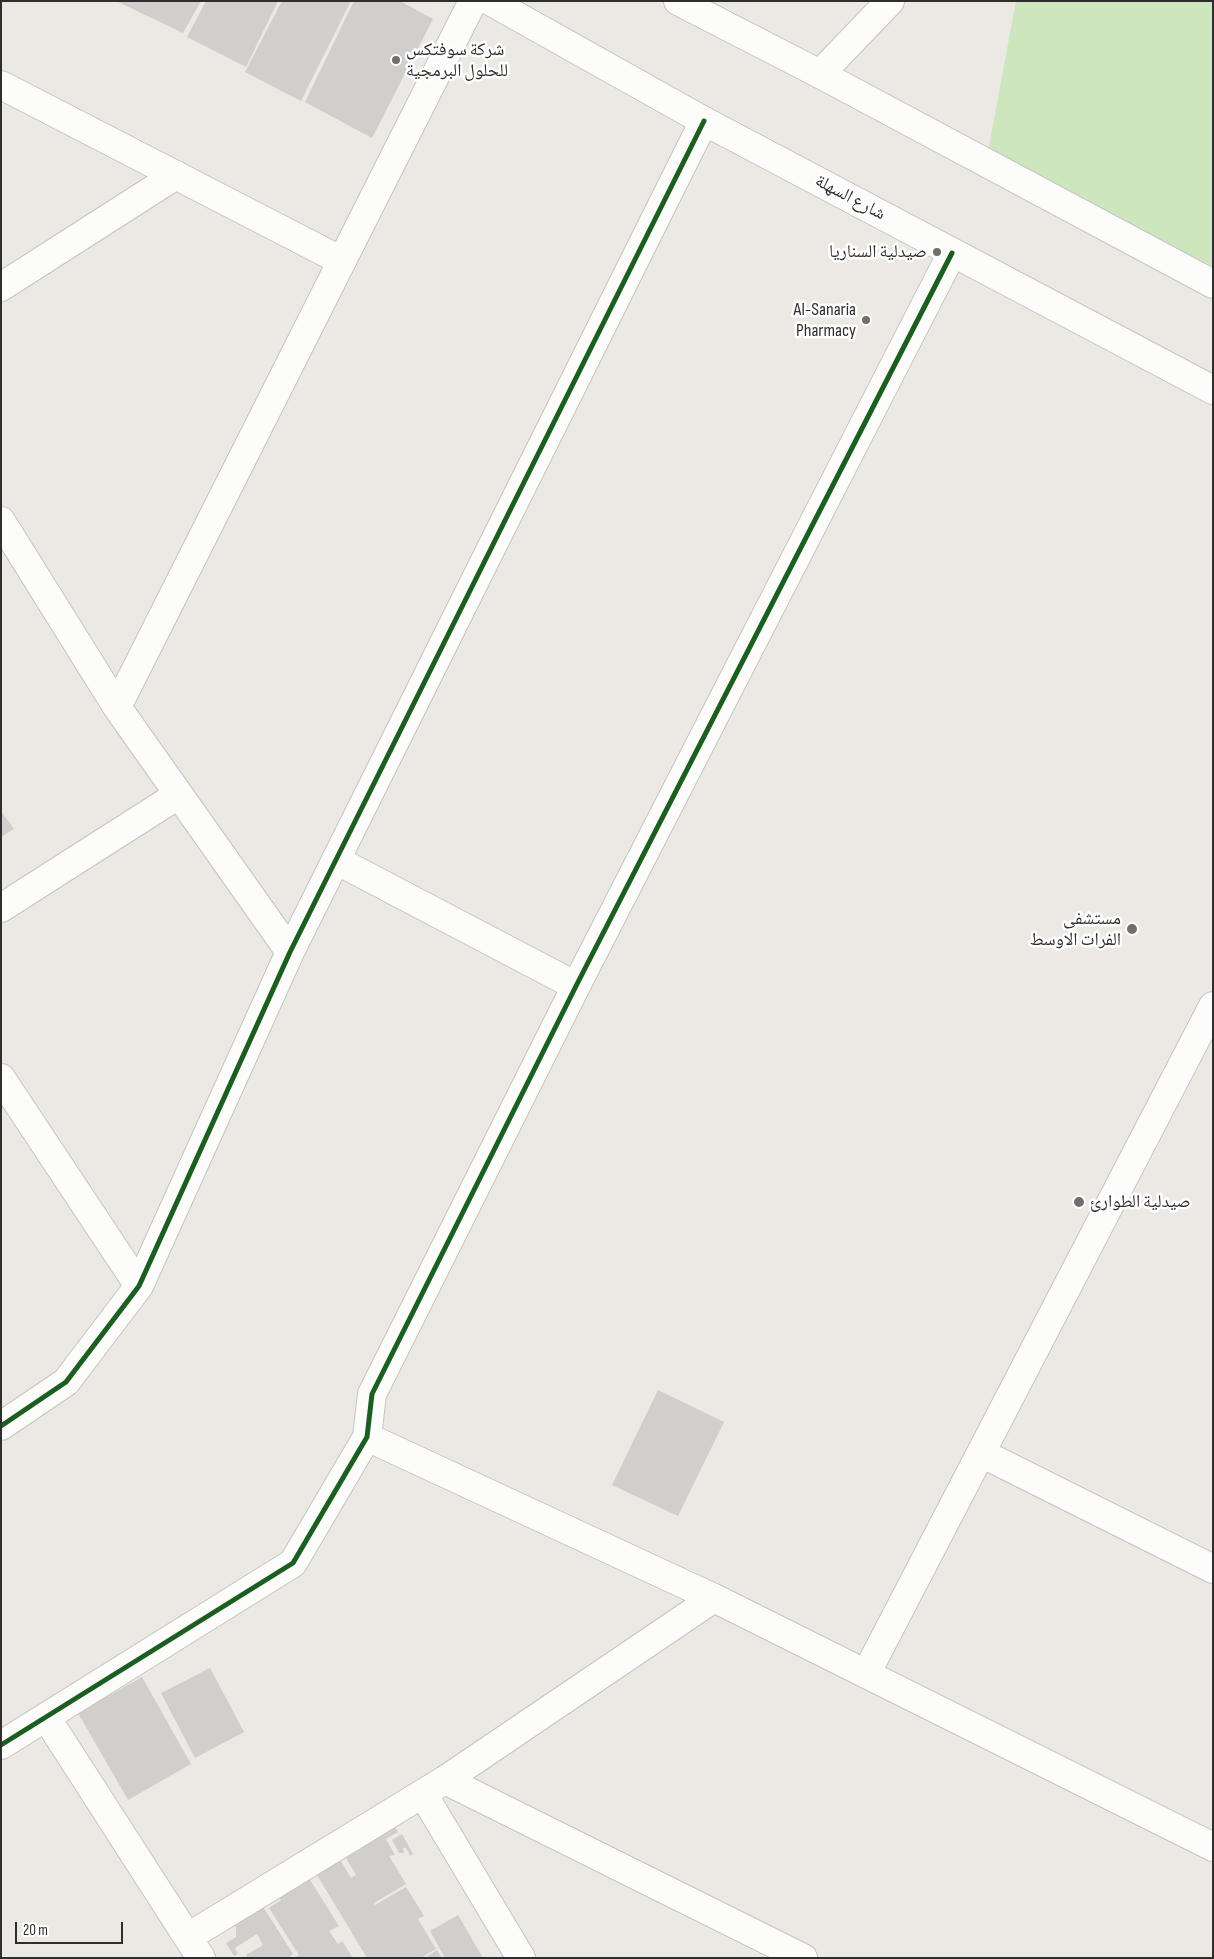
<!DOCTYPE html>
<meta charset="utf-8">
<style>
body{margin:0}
#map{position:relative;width:1214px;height:1959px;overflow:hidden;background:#ece8e4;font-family:"Sofia Sans Condensed",sans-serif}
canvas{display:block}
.frame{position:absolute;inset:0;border:2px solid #2e2e2e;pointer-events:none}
.scale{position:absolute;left:15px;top:1922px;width:108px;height:22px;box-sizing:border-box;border:2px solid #2e2e2e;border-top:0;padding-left:6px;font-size:15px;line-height:18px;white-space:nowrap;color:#2e2e2e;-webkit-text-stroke:4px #fff;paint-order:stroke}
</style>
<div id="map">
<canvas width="1214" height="1959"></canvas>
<div class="frame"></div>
<div class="scale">20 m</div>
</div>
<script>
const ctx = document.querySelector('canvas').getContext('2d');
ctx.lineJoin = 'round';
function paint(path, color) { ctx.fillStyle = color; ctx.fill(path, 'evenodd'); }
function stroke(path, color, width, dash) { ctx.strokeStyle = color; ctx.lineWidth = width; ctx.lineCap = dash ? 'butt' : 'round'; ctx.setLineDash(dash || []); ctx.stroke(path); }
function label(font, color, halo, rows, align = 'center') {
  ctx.font = font + ' "Sofia Sans Condensed","Noto Naskh Arabic",sans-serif'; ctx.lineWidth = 5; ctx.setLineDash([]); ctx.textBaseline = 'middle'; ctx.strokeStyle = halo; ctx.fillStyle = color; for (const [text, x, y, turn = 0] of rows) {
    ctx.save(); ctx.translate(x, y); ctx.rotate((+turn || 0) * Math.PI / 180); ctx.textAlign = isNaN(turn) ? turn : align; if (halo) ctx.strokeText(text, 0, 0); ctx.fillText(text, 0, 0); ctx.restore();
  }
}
paint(new Path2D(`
 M1016,1H1213V266L987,157Z`), '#cee6be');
paint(new Path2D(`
 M116,1H201L183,33Z
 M206,1H278L246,67L187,37Z
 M282,1H351L301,101L245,72Z
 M354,1H400L433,19L372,138L305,102Z
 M1,811L14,829L1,837Z
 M658,1390L724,1422L678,1516L612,1485Z
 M210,1668L244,1732L195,1758L161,1693Z
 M142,1677L191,1764L128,1800L78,1713Z
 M391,1821L398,1832L386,1839L395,1855L389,1856L406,1884L374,1903L375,1905L406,1887L424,1916L418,1919L436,1949L421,1958H367L314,1870L338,1856L351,1878L356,1875L346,1858L362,1848L357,1841Z
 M402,1834L413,1854L410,1856L406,1848H403L404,1853H399L392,1840Z
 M305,1872L339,1926L329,1931L338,1944L342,1941L353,1958H295L299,1955L269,1908L281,1900L275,1891Z
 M260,1902L293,1954L288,1958H248L246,1955L263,1945L257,1934L235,1948L238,1954L234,1956L226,1943L236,1937V1927L230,1921Z
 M458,1915L483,1958H445L430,1931Z
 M437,1950L442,1958H425Z`), '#d1cecb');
const minor = new Path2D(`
 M820,74L890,1
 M1,85L342,261
 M1,287L176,175
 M1,521L117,707L290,952
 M117,707L473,1
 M336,860L576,986
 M1,908L178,795
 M1,1078L139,1286
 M1,1426L66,1382L139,1286L290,952L704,121
 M367,1437L714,1598L1213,1847
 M981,1453L1213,1569
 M866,1674L1213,1006
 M46,1717L201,1958
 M1,1745L293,1563L367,1437L372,1394L576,986L952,253
 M445,1780L803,1958
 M423,1794L521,1958
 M188,1937L445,1780L714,1598`);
const secondary = new Path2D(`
 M490,1L704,121L1213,390
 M678,1L820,74L1213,284`);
stroke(minor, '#c5c4c5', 30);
stroke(secondary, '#c5c4c5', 30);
stroke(minor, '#fcfcfb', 28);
stroke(secondary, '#fcfcfb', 28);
stroke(new Path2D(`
 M1,1426L66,1382L139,1286L290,952L704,121
 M1,1745L293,1563L367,1437L372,1394L576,986L952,253`), '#1b5e20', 5);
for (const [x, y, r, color] of [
 [396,60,5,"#706f6e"],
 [937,252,5,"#706f6e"],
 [866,320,5,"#706f6e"],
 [1132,929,6,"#706f6e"],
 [1079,1202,6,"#706f6e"]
]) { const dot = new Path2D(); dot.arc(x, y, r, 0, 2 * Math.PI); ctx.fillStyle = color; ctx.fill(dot); stroke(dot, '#fff', 2); }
label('18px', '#2e2e2e', '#fff', [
 ["شركة سوفتكس",406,50,"left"],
 ["للحلول البرمجية",406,71,"left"],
 ["صيدلية السناريا",927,252],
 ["Al-Sanaria",856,310],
 ["Pharmacy",856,331],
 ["مستشفى",1121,919],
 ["الفرات الاوسط",1121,940],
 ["صيدلية الطوارئ",1090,1202,"left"]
], 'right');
label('18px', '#2e2e2e', '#fff', [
 ["شارع السهلة",850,198,28]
]);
</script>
